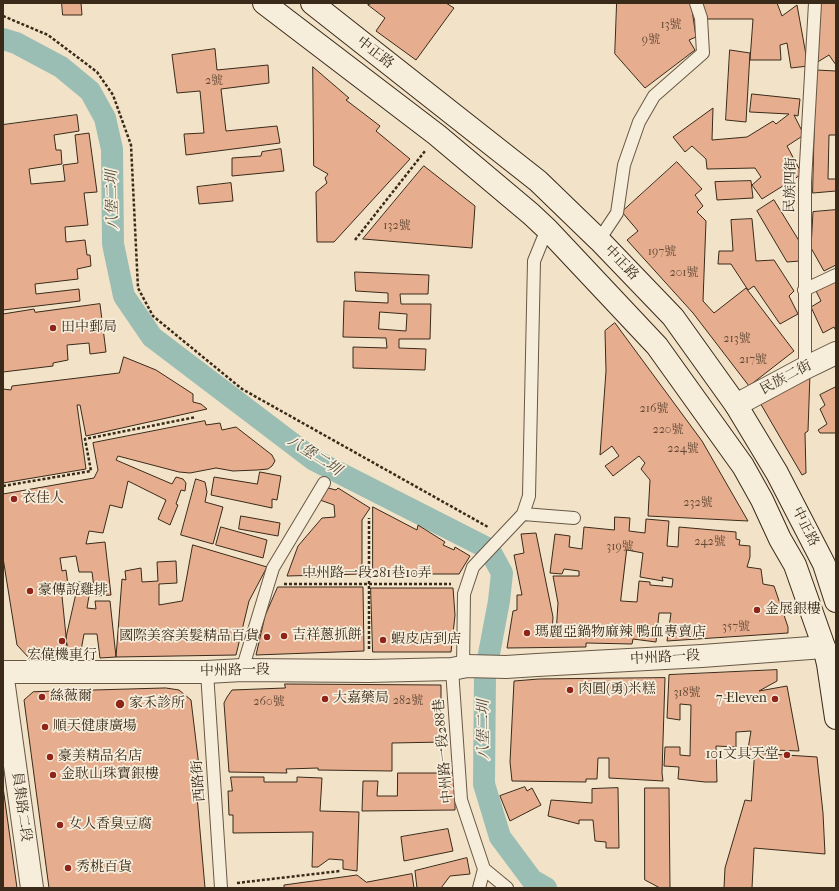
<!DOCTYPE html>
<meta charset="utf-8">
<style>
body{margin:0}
#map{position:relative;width:839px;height:891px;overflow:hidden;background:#f2e3c8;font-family:"IM FELL French Canon",serif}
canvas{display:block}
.frame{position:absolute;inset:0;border:4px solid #392a19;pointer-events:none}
</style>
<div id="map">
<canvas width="839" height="891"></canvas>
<div class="frame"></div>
</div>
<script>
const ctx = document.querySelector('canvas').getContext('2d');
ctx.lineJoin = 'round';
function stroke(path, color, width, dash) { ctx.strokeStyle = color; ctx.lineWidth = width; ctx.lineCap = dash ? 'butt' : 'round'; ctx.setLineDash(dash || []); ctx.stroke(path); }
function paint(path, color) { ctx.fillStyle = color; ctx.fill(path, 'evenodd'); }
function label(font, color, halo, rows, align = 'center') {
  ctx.font = font + ' "IM FELL French Canon","Noto Serif TC",serif'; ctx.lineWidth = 3.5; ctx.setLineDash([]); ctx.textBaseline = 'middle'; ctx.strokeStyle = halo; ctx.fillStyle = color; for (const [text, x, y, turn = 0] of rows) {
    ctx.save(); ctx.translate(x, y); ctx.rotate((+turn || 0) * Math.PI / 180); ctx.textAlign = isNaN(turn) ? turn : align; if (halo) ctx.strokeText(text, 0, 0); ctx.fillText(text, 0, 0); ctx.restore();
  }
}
stroke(new Path2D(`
 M3,39L16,43L61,67L90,91L105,118L112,149L113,244L124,296L152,337L314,460L434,521L489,549L502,573L499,601L485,675L484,784L500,837L532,880L546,888`), '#9bbeb4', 22);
const building = new Path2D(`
 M62,3H81L82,15H63Z
 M373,3H446L454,8L416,60L376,31L385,18L368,5Z
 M617,3H691L696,37L689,40L695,50L645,88L615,54Z
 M703,3H777L782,16L797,5L808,66L791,68L787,43L780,45L781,60H750L753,19H705Z
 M820,3H836V65L829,55L816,63Z
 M215,49L217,70L268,65L269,83L221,89L226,131L277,126L280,143L186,155L184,134L204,133L200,91L177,93L172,55Z
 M730,50L750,53L746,122L726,120Z
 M313,67L349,98L346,100L380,126L376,131L410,159L334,242H317L316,192L327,183L325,178L328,174L314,166Z
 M816,70L836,71V135H829L828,179H836V191L813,193Z
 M752,94L800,99L798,116L794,115L804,135L787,146L802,174L762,199L752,185L761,177L755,168L707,169L706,159L692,146L685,152L673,137L713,108L712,140L747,137L773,121L776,124L789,114L750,112Z
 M77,115L79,131L54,135L56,150H61L62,164L29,169L31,184L65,181L63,165L78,163L75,135L89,133L97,192L84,193L88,225L65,227L66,242L85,240L87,255H90L91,266L77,269L78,279L35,284L36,294L79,289L80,301L3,310V125Z
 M281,149L284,171L232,176V158L261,156L262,152Z
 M677,162L702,189L695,195L703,206L697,212L706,221L703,301L714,313L746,288L794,351L749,386L693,313L627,240L638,231L622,212Z
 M424,166L475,206L472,248L363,239Z
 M751,181L753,198L717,200L715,182Z
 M231,183L233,201L199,204L197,187Z
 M774,200L801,244L800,261L787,262L757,211Z
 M836,210V265L824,271L811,248L813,212Z
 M752,219L756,261L774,260L794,291L789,296L798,314L780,324L754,286L748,290L731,264H718L719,251H733L731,220Z
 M355,272L429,275L428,294H400L401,304H431L430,339H399V348L426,349L425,370L353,368V347L387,348L386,338L343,337L344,301L388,303V293L356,291ZM380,312L407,314L406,331L379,329Z
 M836,280V331L834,327L823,333L811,307L821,301L815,289Z
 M100,304L106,352L90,354L89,343L67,345L68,360L53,363V366L3,372V314L34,309L35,312Z
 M615,323L702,441L748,521L648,516L650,480L641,469L645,463L639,456L613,476L605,466L619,456L612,446L600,455L606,371L605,331Z
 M124,357L156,370L193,394V402L201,404L207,409L86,436L80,405H77L86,469L3,483V389L11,390L12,386L119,373Z
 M810,374L808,431L805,433L806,473L802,475L759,401Z
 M836,387V433H820L818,430L827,424L820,409L825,405L820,395Z
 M205,421L206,425L220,423L222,430L236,427L272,455L275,461L272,466L268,469L257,470L233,471L216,468L190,473L179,472L118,456L116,460L172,484L176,477L183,479L186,483L185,491L181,490L176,504L178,505L170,525L158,519L166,500L128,481L122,508L110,505L103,533L89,531L86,544L105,542L111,595L95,596L92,572H79L76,556L60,558L62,571L66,570L68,585L61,586L68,656L29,658L17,645L3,558V494L94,478L98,470L93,443Z
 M260,472L281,476L277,500L272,499V508L211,495L214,477L257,484Z
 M196,479L205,482L207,492L205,502L223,507L213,544L181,535Z
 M324,487L336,490L338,488L370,508L362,520V574L287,576L298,546L322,518L335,517L334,505L320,500Z
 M373,507L417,530L418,525L445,542L443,545L454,550L455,547L470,556L459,574H373Z
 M241,516L280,523L278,536L239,529Z
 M615,517L630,518L629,531L645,533L646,519L669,521L667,546L678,547L679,527L736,532V539L740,540L739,545L750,546V557L747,567L761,569L763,584L774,586L788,627V633L667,641L671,613H659L656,642L633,639L632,644L586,643V647L507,648L513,611L517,610V595H522L514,555L524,553L521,534L536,533L553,617L552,633L556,634L558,603L553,576H579V571L564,569L562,574L550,573L555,534L570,536L569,547L582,549L584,527L614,530ZM627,550L643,553L640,577L663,581L662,577L673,579L672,587L650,585V582L639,581L637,602L621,601Z
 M221,527L267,540L263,558L216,545Z
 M193,545L267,567L249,601L236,655L116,657L122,579L126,580L125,571L141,568L142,582L158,581L157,562L176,561L177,583L159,584V605L182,601Z
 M79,582L91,584L87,608L96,609L95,601H110L116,657L100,658L97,634H84L80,656H68L66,638Z
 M278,587H363L364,651L256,655L265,616Z
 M371,588H453L455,615L451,652H373Z
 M777,670V681L759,691L787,686L799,751L748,749L751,731L736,732V747L716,746L717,782H705L678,779L679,767L664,766L665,747H680V755L690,756L691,705L680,704V720L667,718L669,675Z
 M665,678L662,773L663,781L609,778V758H598L597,779H586V782L512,781L510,762L514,681L539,679Z
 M285,684L441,685V720L444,721V742L392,743V771L318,770V768L286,769L287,773L229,772L224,703L227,697L232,690L285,688Z
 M166,688L179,690L191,700L201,783L196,785L205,888H49L24,700L33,692Z
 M755,753L817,757L823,813L825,854L754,848L752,888H724L725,868L745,800L751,801Z
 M398,773H455V810L362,811L363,781H378L377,796H397Z
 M231,777H264V782H297V777L322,778L320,811L359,812L357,871L343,869V860L329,859L318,867H312L313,832L233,833V815H229L228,791H232Z
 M3,787L17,888H3Z
 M525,787L527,791L532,788L541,805L510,821L500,796Z
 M618,788L619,848H606V842L595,841L593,820H579V824L548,816L551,800L592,803V789Z
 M645,788H669L670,888H660L645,880Z
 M448,829L453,851L404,861L401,837Z
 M467,858L470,874L450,876L441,888H417L415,871Z
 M412,874L414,888H284V885L357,875L366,882Z`);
paint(building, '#e7ad8f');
stroke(building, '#392a19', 1);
const service = new Path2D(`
 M599,240L617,213L624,165L639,122L654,96L703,53L701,18L696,3
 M804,290L836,275
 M805,368V182L815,3
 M523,514L574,518
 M463,667L464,594L473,567L523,514L529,496L534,261L547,229
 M452,669L461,800L484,869L507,888
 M242,670L273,568L324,483
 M207,672L221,888
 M479,888L484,869`);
const minor = new Path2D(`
 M736,405L805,368L836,353
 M3,672H207L242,670L369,671L452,669L467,666L506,667L537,665L702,656L824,647
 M3,679L32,888`);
const secondary = new Path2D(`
 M264,3L437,135L531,214L547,229L657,346L743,466L762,500L780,539L795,565L824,647L828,664L836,718
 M312,3L538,181L599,240L673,317L736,405L777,473L824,564L836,601`);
stroke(service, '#675845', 14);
stroke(minor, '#675845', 24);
stroke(secondary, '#392a19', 24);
stroke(new Path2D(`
 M3,16L48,35L97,72L113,95L131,145L138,288L153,316L242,389L488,527
 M355,240L425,151
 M3,486L91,471L85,439L196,417
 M284,584H451
 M369,649V518
 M237,883L340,871`), '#392a19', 2.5, [3, 2]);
stroke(service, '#f7eddb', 12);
stroke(minor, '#f7eddb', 22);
stroke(secondary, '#f7eddb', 22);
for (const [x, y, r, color] of [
 [53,328,4,"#8f2418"],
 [14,499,4,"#8f2418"],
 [30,591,4,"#8f2418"],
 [757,610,4,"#8f2418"],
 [527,633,4,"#8f2418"],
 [284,636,4,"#8f2418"],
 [267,637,4,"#8f2418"],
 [383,640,4,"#8f2418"],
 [62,641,4,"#8f2418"],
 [570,690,4,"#8f2418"],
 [42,697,4,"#8f2418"],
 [325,699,4,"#8f2418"],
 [775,699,4,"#8f2418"],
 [120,704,5,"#8f2418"],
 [45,727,4,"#8f2418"],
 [787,755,4,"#8f2418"],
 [50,757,4,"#8f2418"],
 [53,775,4,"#8f2418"],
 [60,825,4,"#8f2418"],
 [68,868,4,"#8f2418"]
]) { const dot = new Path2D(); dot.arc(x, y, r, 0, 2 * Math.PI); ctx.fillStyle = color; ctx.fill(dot); stroke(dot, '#f7eddb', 1.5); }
label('12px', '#644b36', null, [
 ["13號",671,25],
 ["9號",651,40],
 ["2號",214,81],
 ["132號",397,226],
 ["197號",662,252],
 ["201號",684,273],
 ["213號",737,339],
 ["217號",753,360],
 ["216號",654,409],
 ["220號",668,430],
 ["224號",683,449],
 ["232號",698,503],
 ["242號",710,542],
 ["319號",620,547],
 ["357號",736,627],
 ["318號",687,693],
 ["282號",408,701],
 ["260號",269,702]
]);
label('14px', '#392a19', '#f7eddb', [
 ["中正路",375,53,38],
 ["民族四街",791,185,-88],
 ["中正路",621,263,46],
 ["民族二街",786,378,-28],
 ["中正路",805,527,63],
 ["中州路一段281巷10弄",367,574],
 ["中州路一段",665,658,-3],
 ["中州路一段",235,671,-1],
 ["中州路一段288巷",444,751,-95],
 ["西路街",199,781,-94],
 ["員集路二段",21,807,82]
]);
label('14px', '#392a19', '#f7eddb', [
 ["田中郵局",61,328],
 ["衣佳人",22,499],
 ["豪傳說雞排",38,591],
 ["金展銀樓",765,610],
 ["瑪麗亞鍋物麻辣 鴨血專賣店",535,633],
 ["吉祥蔥抓餅",292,636],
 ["國際美容美髮精品百貨",259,637,"right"],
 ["蝦皮店到店",391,640],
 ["宏偉機車行",62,656,"center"],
 ["肉圓(勇)米糕",578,690],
 ["絲薇爾",50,697],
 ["大嘉藥局",333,699],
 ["7-Eleven",767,699,"right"],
 ["家禾診所",129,704],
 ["順天健康廣場",53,727],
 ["101文具天堂",779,755,"right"],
 ["豪美精品名店",58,757],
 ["金耿山珠寶銀樓",61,775],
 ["女人香臭豆腐",68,825],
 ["秀桃百貨",76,868]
], 'left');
label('italic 15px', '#524f40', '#f7eddb', [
 ["八堡二圳",113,200,-91],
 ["八堡二圳",314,456,33],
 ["八堡二圳",484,730,-90]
]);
</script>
